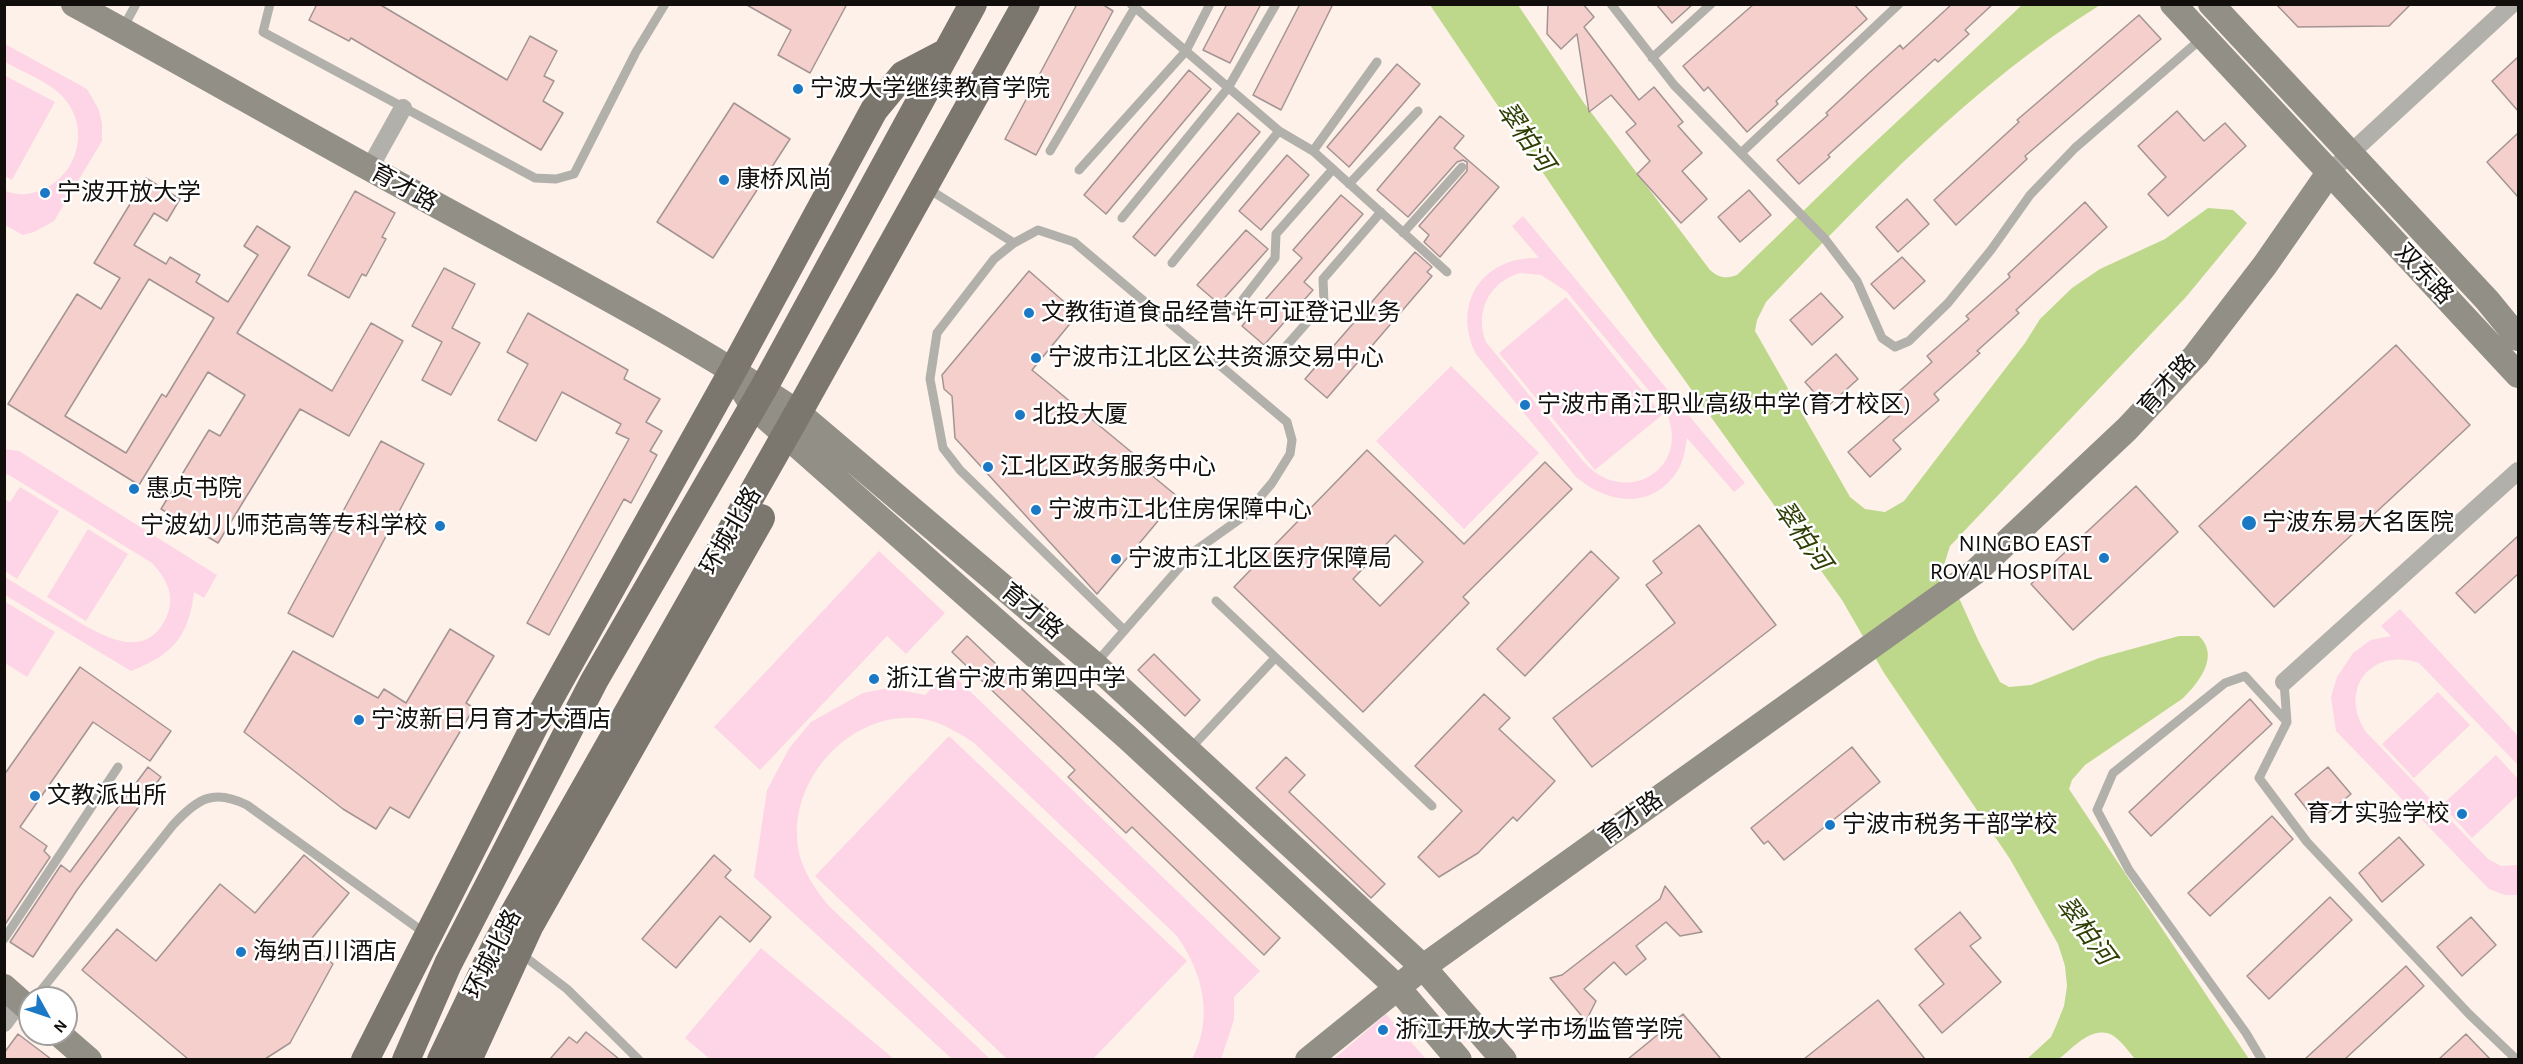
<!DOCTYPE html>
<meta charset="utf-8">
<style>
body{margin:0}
#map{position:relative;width:2523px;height:1064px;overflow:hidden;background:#fef1e9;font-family:"Alegreya Sans",sans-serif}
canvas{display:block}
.frame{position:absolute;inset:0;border:6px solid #120e0b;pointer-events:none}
.north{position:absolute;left:18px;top:986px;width:60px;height:60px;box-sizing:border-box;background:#fff;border:2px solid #a09f9d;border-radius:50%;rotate:130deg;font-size:16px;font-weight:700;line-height:24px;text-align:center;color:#120e0b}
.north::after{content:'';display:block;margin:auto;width:21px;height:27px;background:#1a78c5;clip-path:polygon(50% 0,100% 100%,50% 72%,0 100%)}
</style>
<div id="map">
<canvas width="2523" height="1064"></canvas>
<div class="frame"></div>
<div class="north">N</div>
</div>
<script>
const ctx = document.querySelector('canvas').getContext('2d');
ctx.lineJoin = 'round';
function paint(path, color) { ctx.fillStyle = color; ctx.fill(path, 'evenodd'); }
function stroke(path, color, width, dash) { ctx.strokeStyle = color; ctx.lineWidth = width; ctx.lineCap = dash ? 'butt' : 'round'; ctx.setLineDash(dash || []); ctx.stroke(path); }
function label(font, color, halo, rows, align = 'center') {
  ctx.font = font + ' "Alegreya Sans","Noto Sans SC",sans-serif'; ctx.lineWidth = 5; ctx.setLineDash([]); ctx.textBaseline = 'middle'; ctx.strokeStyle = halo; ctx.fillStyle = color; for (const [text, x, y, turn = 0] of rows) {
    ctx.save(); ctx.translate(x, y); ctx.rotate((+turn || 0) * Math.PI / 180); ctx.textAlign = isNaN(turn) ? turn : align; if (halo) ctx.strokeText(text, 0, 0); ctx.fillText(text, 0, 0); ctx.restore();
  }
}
paint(new Path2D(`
 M5,44L87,89L98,108L102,123V141L54,221L34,232L23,235L5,225V191C11,193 21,195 27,194C71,188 93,137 67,102C54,83 24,73 5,62Z
 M4,75L55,102L12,180L5,176Z
 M1523,216L1745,483L1734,492L1687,438C1685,449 1684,460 1678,470C1652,511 1608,504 1576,477L1476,354C1451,303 1483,256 1539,258L1512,226ZM1520,273L1541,275L1566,291L1665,410C1694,468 1625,510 1583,461L1486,342C1474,312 1489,282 1520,273Z
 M1566,297L1662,415L1595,470L1499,353Z
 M1451,366L1539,453L1464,529L1376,441Z
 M5,449L19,451L217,575L204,598L194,592C189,637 172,655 131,671L5,595V577C24,589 44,601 64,613C96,632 147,668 168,613C175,594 165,577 152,563L9,475L5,474Z
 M20,487L59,511L17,579L5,571L4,499L10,502Z
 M88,529L128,554L86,621L47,597Z
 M879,551L945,613L906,654L887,636L760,770L714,727Z
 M4,601L55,632L27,677L5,663Z
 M2400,609L2518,736V765L2419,663C2371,647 2338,689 2366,732L2488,859L2501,866L2518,865V895H2505L2489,889L2336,731L2331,697L2337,677L2353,653L2371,640L2391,636L2381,626Z
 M949,671L1260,971L1234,997V1020L1221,1059H1192C1214,1018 1203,973 1177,936L973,742C959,733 944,724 928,720C861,705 795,769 797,835C797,862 812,886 829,906L990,1059H952L754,877L767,790L790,747L811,722L863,693L889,688L925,695Z
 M2438,692L2470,725L2414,778L2382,744Z
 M949,736L1187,961L1093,1059H1007L815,876Z
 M2496,755L2518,779V795L2472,838L2442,805Z
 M761,948L894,1059H710L685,1038Z
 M1386,1014L1426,1059H1334Z`), '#fdd5e6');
paint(new Path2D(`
 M1430,5H1518L1584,103L1710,270C1719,278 1725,279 1737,275L1858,158L2022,5H2100C1973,84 1869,194 1766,302L1757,320L1755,331L1850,497L1865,509L1885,512L1904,501L2025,343L2040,319L2072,288L2100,269L2165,239L2208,208L2233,210L2247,223L2186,297L1950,546L1944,565L1979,642L2000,682L2009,687L2031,685L2099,658L2179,636H2199C2220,656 2199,683 2182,699L2085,765L2072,780L2069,789L2249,1059H2135C2129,1052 2121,1040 2112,1035C2092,1025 2073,1048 2059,1059H2027L2051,1037L2056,1026L2064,1006L2067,986L2065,966L2058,944L2010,859L1884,673L1842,600L1653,336Z`), '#bdd88b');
const building = new Path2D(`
 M317,4H379L507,80L530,36L557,51L544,76L554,81L543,101L563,113L541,150L351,38L349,41L309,20Z
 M745,4H847L810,73L778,55L791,30Z
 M1077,4H1102L1113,11L1036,155L1005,139Z
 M1227,4H1261L1230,63L1203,50Z
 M1300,4H1333L1281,110L1253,95Z
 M1548,4H1583L1594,17L1584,27L1639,100L1654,87L1683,122L1678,126L1702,153L1682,171L1707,199L1681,223L1637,174L1650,161L1626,132L1636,124L1611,95L1589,112L1577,34L1561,49L1547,34Z
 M1656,4H1693L1672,23Z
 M1754,4H1854L1867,19L1776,101L1778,104L1747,132L1708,87L1704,91L1683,66Z
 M1952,4H1993L1965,30L1969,34L1938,62L1935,59L1828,155L1830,157L1799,184L1777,160L1828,115L1826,113L1869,73L1900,45L1903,49Z
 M2276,4H2411L2389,26L2298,27Z
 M2139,15L2161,39L2025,156L2027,159L1956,225L1934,200L2019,122L2017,120Z
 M2518,57V111L2492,81Z
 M1397,64L1420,84L1349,167L1327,147Z
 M1189,70L1211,89L1106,214L1084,195Z
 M734,103L790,139L713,258L657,222Z
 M2177,111L2204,141L2225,123L2246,146L2168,216L2148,194L2166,177L2138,146Z
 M1238,113L1260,132L1155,256L1133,237Z
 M1440,116L1464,136L1454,148L1499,187L1440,257L1424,242L1429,235L1419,226L1467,171V162L1463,160L1457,162L1408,217L1377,190Z
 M2518,133V197L2487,162Z
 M1287,155L1309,175L1261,230L1239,211Z
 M146,178L180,199L167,221L154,213L134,245L166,264L170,257L191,270L200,275L196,282L228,302L258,255L244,246L257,226L290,247L237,333L332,391L371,323L403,341L349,436L300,409L218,543L161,509L209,430L220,436L245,395L208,372L139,485L8,404L77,294L101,309L120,278L94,263ZM149,279L214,318L166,397L162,394L126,453L65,416Z
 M1749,190L1771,215L1740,242L1718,217Z
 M355,191L395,213L382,237L386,239L366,276L362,274L349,298L308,275Z
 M1341,195L1363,214L1304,282L1313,290L1264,345L1242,326L1302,258L1293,250Z
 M1907,199L1929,224L1898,252L1876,227Z
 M2085,202L2107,227L2016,310L2019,313L1977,351L1980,353L1934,394L1939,400L1893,440L1901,449L1870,477L1848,452L1894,412L1886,403L1932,362L1927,356L1969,319L1966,316L2010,277L2008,274Z
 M1246,230L1268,249L1219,304L1197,285Z
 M1415,252L1432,267L1427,272L1432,276L1327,398L1305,379Z
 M1902,257L1925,281L1894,309L1871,284Z
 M444,268L475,284L452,328L480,343L451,395L422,380L442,342L412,326Z
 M1029,271L1078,314L1032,370L1135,455L1132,459L1178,497L1097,594L955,438L952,396L944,389L942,375Z
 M1821,293L1843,317L1812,345L1790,320Z
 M528,313L628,370L624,379L660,399L646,422L662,431L650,451L657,455L631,503L624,499L549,635L527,623L629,439L616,433L621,424L562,392L536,441L498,420L528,364L507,352Z
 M2396,345L2470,425L2274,607L2199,526Z
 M1836,354L1858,379L1827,407L1805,382Z
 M381,441L424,464L333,637L288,613Z
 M1367,450L1464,544L1545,462L1572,489L1463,597L1469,603L1363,712L1234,587ZM1395,535L1423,562L1380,606L1353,579Z
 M2136,486L2178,532L2073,630L2031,584Z
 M1699,525L1776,625L1592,767L1553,718L1675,623L1646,585L1662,573L1653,561Z
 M2518,536V574L2475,613L2456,593Z
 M1591,551L1619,578L1525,676L1497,649Z
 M450,629L494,656L466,703L474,708L409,818L390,807L376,829L343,809L244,732L293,651L378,698L384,689L406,703Z
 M967,636L1280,938L1264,955L1132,827L1126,833L1068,777L1075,770L952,652Z
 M1154,654L1200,700L1185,716L1138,670Z
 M80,667L171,731L150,761L93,722L20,827L47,846L44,851L50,857L4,926V775Z
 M1484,694L1510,718L1499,729L1555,781L1517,821L1513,817L1478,853L1439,877L1418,857L1462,811L1415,766Z
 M2250,699L2272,724L2151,836L2129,812Z
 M1852,747L1880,782L1784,860L1768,841L1764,844L1751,828Z
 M1286,757L1305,775L1289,792L1385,884L1371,898L1256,788Z
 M148,767L161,777L77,890L33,957L10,942L61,865L70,872Z
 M2328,767L2351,794L2317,822L2295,794Z
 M2272,816L2293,839L2210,916L2188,893Z
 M2399,837L2424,865L2382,902L2359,873Z
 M304,855L349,893L308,943L333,964L290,1043L265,1059H188L82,970L117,929L156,961L220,884L255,913Z
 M714,855L731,870L725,877L771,917L750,942L720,916L676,968L642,939Z
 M1665,886L1702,932L1680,936L1666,922L1636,946L1646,959L1626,975L1614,962L1584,989L1596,1001L1586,1021L1550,978L1562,975L1660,899Z
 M2330,897L2352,920L2269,999L2247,976Z
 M1960,912L1981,938L1970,946L2001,982L1942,1033L1919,1005L1944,984L1915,949Z
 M2471,917L2496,945L2462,976L2437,947Z
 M2406,966L2424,986L2345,1059H2305Z
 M1878,1000L1925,1059H1804Z
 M1683,1014L1721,1059H1628Z
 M586,1032L619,1059H550L569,1037L577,1043Z
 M18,1034L51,1059H4V1053Z
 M2466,1034L2490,1059H2439Z`);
paint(building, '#f4cfcc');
stroke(building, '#a39493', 1.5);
stroke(new Path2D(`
 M270,4L263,32L535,178L556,179L574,174L636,52L665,4
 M1131,4L1279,131L1313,151L1447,272
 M1611,4L1674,85L1825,239L1857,281L1882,338L1895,347L1909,341L1948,303L1991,250L2030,195L2075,148L2201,39
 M123,28L136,4
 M1652,58L1711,4
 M1050,151L1137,4
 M1313,151L1377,62
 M1741,153L1899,4
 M1079,170L1186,51L1210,4
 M1349,184L1418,111
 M927,188L1014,243
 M1122,218L1228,88L1276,4
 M1403,233L1462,167
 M1172,263L1279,131
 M1234,311L1275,258L1276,234L1333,169
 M1281,352L1324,303L1323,279L1381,212
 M1216,601L1432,806
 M1096,663L1192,553L1244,516L1272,483L1290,454L1292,440L1287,422L1074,242L1038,230L1014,243L994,259L937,333L930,379L943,448L960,470L1124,630
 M2284,682L2287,722L2259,778L2307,842L2469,1014L2517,1060
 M1190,749L1275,658
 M4,939L118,767
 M520,953L567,989L639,1060
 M35,998L173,825C197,799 213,788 247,805L426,934
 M2262,1060L2246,1033L2129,870L2097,810L2113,773L2225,683L2245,676L2287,722`), '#b2b0aa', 9);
stroke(new Path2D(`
 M369,169L403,108
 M2329,173L2512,4
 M2284,682L2518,471
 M4,1023L20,1001`), '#b2b0aa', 18);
stroke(new Path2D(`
 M74,4C190,67 304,133 420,196C547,266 678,332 798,413L1095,665L1423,967L1504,1060
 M2173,4L2518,375
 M2211,4L2487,300L2518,338
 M743,390L753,406L1127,737L1397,987L1459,1060
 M4,987L30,1010
 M59,1034L89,1060
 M1308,1060L1423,967L1975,572L2127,429L2196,355L2265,265L2329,173`), '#928f87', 26);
stroke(new Path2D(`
 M365,1060L535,725L732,372L874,110L903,75L947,52
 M406,1060L448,964L594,681L763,389L973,4
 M441,1060L497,943L798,413L1026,4
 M468,1060L530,925L761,518`), '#7b776e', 28);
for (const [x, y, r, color] of [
 [798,89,6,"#1a78c5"],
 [724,180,6,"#1a78c5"],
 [45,193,6,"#1a78c5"],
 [1029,313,6,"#1a78c5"],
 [1036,358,6,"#1a78c5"],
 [1525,405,6,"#1a78c5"],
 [1020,415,6,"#1a78c5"],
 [988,467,6,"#1a78c5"],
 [134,489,6,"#1a78c5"],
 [1036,510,6,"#1a78c5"],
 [2249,523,8,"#1a78c5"],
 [440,526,6,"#1a78c5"],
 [2104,558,6,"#1a78c5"],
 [1116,559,6,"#1a78c5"],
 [874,679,6,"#1a78c5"],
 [359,720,6,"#1a78c5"],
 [35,796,6,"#1a78c5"],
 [2462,814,6,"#1a78c5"],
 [1830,825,6,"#1a78c5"],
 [241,952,6,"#1a78c5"],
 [1383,1030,6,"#1a78c5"]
]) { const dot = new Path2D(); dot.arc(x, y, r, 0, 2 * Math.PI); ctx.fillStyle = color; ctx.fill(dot); stroke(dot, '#fff', 2); }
label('24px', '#120e0b', '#fff', [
 ["宁波大学继续教育学院",810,89],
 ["康桥风尚",736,180],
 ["宁波开放大学",57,193],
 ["文教街道食品经营许可证登记业务",1041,313],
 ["宁波市江北区公共资源交易中心",1048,358],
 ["宁波市甬江职业高级中学(育才校区)",1537,405],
 ["北投大厦",1032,415],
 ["江北区政务服务中心",1000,467],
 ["惠贞书院",146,489],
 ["宁波市江北住房保障中心",1048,510],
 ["宁波东易大名医院",2262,523],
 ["宁波幼儿师范高等专科学校",428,526,"right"],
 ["NINGBO EAST",2092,544,"right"],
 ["ROYAL HOSPITAL",2092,572,"right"],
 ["宁波市江北区医疗保障局",1128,559],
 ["浙江省宁波市第四中学",886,679],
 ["宁波新日月育才大酒店",371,720],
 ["文教派出所",47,796],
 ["育才实验学校",2450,814,"right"],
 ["宁波市税务干部学校",1842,825],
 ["海纳百川酒店",253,952],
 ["浙江开放大学市场监管学院",1395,1030]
], 'left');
label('24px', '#120e0b', '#fff', [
 ["育才路",404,188,29],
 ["双东路",2424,274,47],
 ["育才路",2167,385,-48],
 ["环城北路",731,531,-60],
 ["育才路",1032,611,40],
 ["育才路",1631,818,-36],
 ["环城北路",493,954,-63]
]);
label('italic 26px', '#303f05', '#fff', [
 ["翠柏河",1525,137,55],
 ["翠柏河",1802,536,55],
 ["翠柏河",2085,931,53]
]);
</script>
